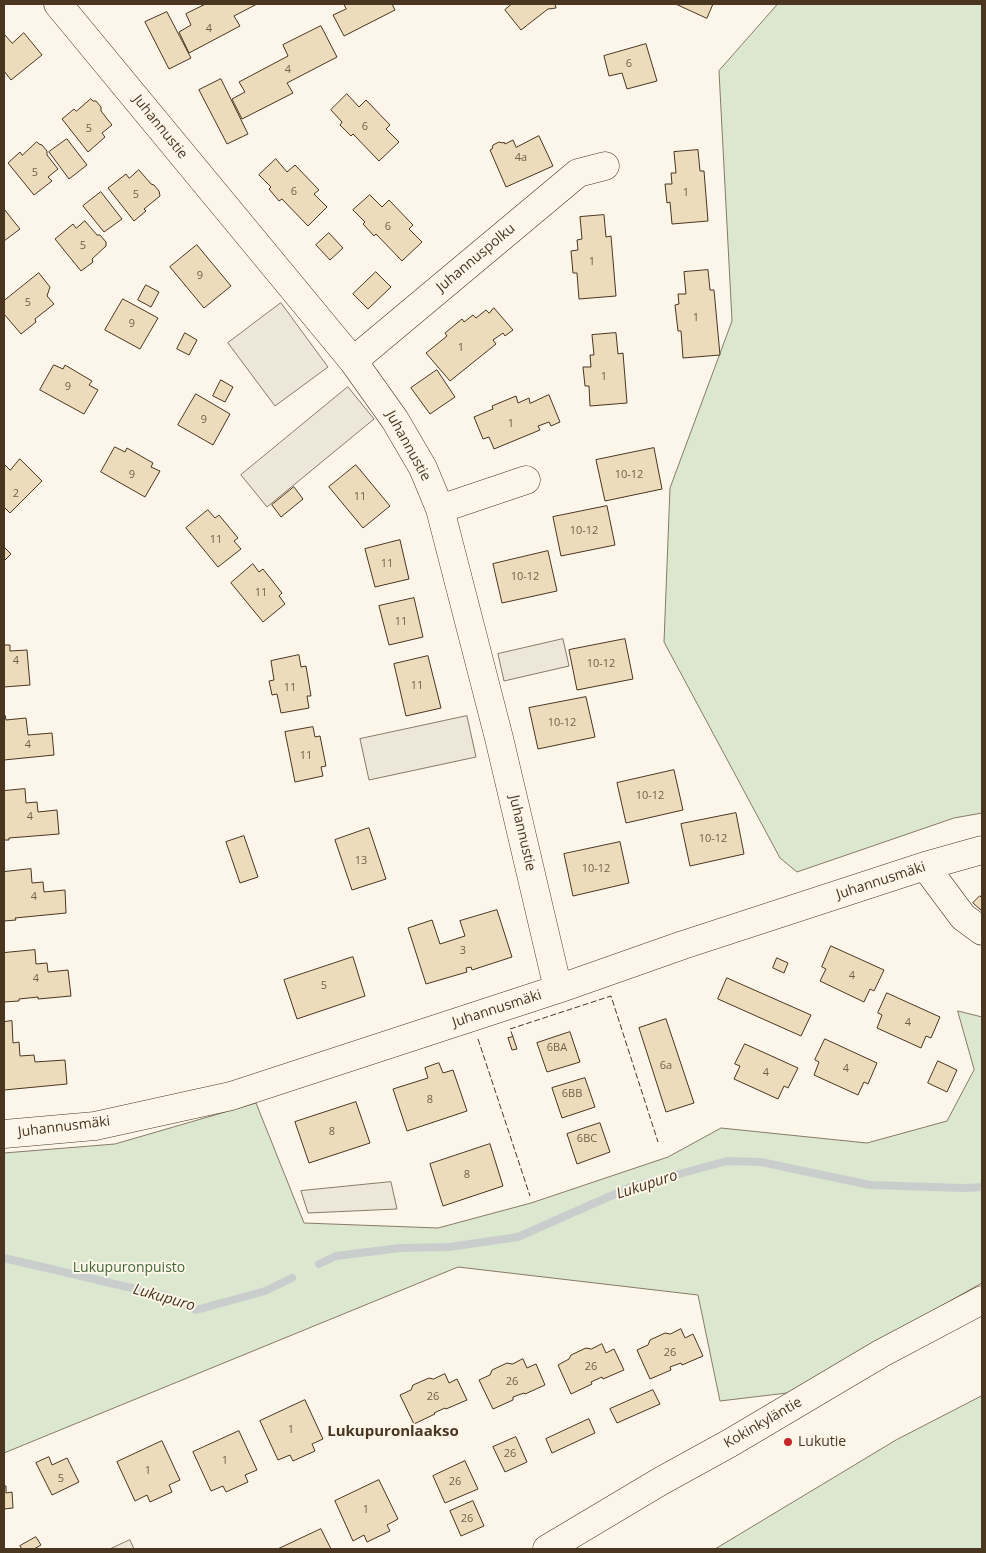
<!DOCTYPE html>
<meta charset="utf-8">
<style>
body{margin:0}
#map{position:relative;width:986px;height:1553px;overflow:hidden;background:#fbf6e9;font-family:"Open Sans",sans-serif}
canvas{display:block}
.frame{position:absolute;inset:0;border:5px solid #4a3520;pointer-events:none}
</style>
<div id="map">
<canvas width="986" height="1553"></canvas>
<div class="frame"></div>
</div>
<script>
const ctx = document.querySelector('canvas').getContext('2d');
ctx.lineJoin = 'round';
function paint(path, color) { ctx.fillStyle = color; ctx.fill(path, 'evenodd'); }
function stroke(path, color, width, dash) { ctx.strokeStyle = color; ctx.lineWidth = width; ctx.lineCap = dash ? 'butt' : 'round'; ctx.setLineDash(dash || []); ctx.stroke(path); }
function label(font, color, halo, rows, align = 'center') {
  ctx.font = font + ' "Open Sans",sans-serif'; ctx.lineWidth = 4; ctx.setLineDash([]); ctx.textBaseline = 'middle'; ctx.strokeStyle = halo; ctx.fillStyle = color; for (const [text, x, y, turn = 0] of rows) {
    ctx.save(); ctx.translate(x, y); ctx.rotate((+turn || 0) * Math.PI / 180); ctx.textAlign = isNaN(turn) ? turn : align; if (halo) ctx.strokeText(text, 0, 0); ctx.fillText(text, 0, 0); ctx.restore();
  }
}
const green = new Path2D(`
 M778,4H982V813L954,818L797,872L780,858L664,642L670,488L732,321L719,71Z
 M958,1011L982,1017V1283L787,1393L720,1401L698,1295L458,1267L4,1453V1153L115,1144L256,1103L304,1223L438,1228L531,1203L668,1157L721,1128L867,1143L947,1121L974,1070Z
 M982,1396V1549H715L896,1440Z`);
paint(green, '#dce7d0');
stroke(green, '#887966', 1);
const parking = new Path2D(`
 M281,303L328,367L275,406L228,343Z
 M348,387L374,419L267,507L241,475Z
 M563,639L569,666L504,681L498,654Z
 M467,716L476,757L369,780L360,739Z
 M391,1182L397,1209L308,1213L301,1191Z
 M130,1540L134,1549H110Z`);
paint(parking, '#ede7d9');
stroke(parking, '#887966', 1);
stroke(new Path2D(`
 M4,1258L166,1296L196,1310L265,1291L292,1278
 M319,1264L336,1256L400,1248L449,1247L518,1237L631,1187L727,1161L761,1162L870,1185L965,1188L982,1187`), '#c9cecd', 8);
const building = new Path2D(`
 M206,4H257L234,16L240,26L189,53L179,32L191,25L186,14Z
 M344,4H392L395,10L344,36L333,15L346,9Z
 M512,4H555L556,8L548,9L521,30L505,10Z
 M676,4H713L707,18Z
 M167,12L191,58L169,69L145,22Z
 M321,26L337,57L287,83L293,93L242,119L232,99L245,92L239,82L288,56L283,45Z
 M24,33L42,55L11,80L4,71V34L12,43Z
 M646,44L657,81L627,89L622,73L609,76L604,56Z
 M221,79L248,134L227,144L199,90Z
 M347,94L359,107L366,100L390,125L386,129L399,142L379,161L353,134L351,136L340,125L342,122L331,110Z
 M91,99L93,101H96L101,107V111L112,125L102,133L105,137L88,152L62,119L74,109L76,111Z
 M539,136L553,166L506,187L490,150L492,149L493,145L499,142L503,143L504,142L505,144L513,140L516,147Z
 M67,139L87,165L69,179L49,152Z
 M37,142L39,144L42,145L47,151V155L58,169L48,177L52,181L34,195L8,163L20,152L22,155Z
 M698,150L700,171H704L708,221L672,224L670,202L667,203L665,184H672L671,173H676L674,152Z
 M276,159L287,172L295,165L319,190L314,194L327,207L308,226L282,199L279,201L269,189L271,187L259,175Z
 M139,170L151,184L154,185L159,191L160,196L144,209L146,211L134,221L108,188L126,174L129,178Z
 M101,192L122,219L104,232L83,206Z
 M370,195L382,207L389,200L413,225L409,229L422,242L402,261L376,234L374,236L363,224L365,222L353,210Z
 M4,209L20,229L4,241Z
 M604,215L606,237L611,236L616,296L579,299L577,273H573L571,251L578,250L577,240L582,239L580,217Z
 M85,221L97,235H100L106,242V246L92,259L93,262L81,271L55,239L73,224L76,228Z
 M329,233L343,248L330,260L316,245Z
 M197,245L231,286L204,308L170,267Z
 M708,270L710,290H714L720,355L683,358L681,331H678L675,305L679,304L678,294H686L684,272Z
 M376,272L391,287L368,309L353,294Z
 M39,273L50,287L47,296L54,304L35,319L36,322L21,334L4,314V301Z
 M146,285L159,292L151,307L138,300Z
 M123,299L158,318L140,349L105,330Z
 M494,308L513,330L505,336L503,333L493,340L496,344L450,381L426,353L447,336L445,333L462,319L464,322L473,315L476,318L486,310L489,313Z
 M185,333L197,340L189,355L177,349Z
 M616,333L618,354L623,353L627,403L590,406L589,386H585L583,367H591L590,355H594L592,335Z
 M54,365L63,369L65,365L92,381L89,385L98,390L84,414L40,390Z
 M437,370L455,397L430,414L411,388Z
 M221,380L233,387L225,402L213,396Z
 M196,394L230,414L213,445L178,425Z
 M549,395L560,422L551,426L549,422L538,426L540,430L494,449L489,437L483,439L474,417L493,409L492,406L516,396L518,403L529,398L530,403Z
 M115,447L125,452L127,448L153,463L151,467L160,471L145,497L101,472Z
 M654,448L662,489L605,501L596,460Z
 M20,459L42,481L10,513L4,507V464L10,470Z
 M356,465L390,506L363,528L329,487Z
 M294,487L303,499L281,517L272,505Z
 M607,506L615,545L561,556L553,517Z
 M208,510L215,518L219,515L238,538L234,541L241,549L218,567L186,528Z
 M400,540L409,579L375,587L365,549Z
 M4,547L11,554L4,561Z
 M548,551L557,591L502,603L493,564Z
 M253,564L259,572L263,569L282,593L279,596L285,604L263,622L231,583Z
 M414,598L423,637L389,645L379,606Z
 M625,639L633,679L577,690L569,650Z
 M4,645H10V651L27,650L30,685L4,687Z
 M299,655L301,667L306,666L311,696H307L309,708L281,713L277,694L272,695L269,681L274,680L271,661Z
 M428,656L441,708L406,716L394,664Z
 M586,697L595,737L538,749L529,708Z
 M4,715H5L6,720L26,718L28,735L52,733L54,755L4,760Z
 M313,727L315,737L320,736L326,766L321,767L323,776L295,782L285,732Z
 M674,770L683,810L626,823L617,783Z
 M25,789L26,803L37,802L38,812L57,810L59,834L9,838V840H4V791Z
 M736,813L744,854L690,866L681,824Z
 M369,828L386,879L352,890L335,840Z
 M244,836L258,877L240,883L226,842Z
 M620,842L629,883L573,896L564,854Z
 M31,869L32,883L43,882L44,892L65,890L66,913L15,918L16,920L4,921V872Z
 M980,896L982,898V911L973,903Z
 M497,910L512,957L472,970L471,967L466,968L467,972L426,984L408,928L432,920L440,944L465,936L460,921Z
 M831,946L884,970L874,991L870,989L864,1002L820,981L826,969L822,967Z
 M35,950L36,964L47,963L48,972L68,970L71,996L38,999V997L19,999V1001L4,1002V953Z
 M353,957L365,996L297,1019L284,980Z
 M777,958L788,963L784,973L773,968Z
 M727,978L811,1015L801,1036L718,999Z
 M887,993L940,1017L931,1038L926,1036L921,1048L877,1028L882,1015L878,1013Z
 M666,1019L694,1103L666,1112L639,1028Z
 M12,1021L13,1043L19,1042L20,1056L34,1055L35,1062L65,1060L67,1084L4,1090V1092V1022Z
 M570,1032L580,1062L547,1072L537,1043Z
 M513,1037L517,1049L512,1050L508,1038Z
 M825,1039L877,1063L868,1084L864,1082L858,1095L814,1075L819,1062L815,1060Z
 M745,1044L798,1068L788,1088L784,1086L778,1099L734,1079L740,1066L735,1064Z
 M938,1061L957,1070L947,1092L928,1083Z
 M439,1063L443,1073L453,1070L467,1111L407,1131L393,1089L428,1078L425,1068Z
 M585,1078L595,1107L562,1118L552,1088Z
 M356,1102L370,1143L309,1163L295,1122Z
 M600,1123L610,1152L577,1164L567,1134Z
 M490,1144L503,1186L443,1206L430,1164Z
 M681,1329L685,1338L693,1334L703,1356L682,1365L681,1363L670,1367L671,1370L650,1379L637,1350L648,1345L650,1340L665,1333L670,1334Z
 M602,1344L606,1353L614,1349L624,1370L603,1379L602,1377L591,1382L592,1384L571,1394L558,1365L569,1359L571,1355L586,1348L591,1349Z
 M523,1359L527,1368L536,1364L545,1385L525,1394L524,1393L513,1397V1400L493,1409L479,1380L490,1375L492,1370L507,1363L512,1364Z
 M445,1374L449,1383L457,1379L467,1400L446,1409L445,1408L434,1413L435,1414L414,1424L400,1395L411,1390L413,1385L429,1378L433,1379Z
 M653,1390L660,1404L617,1423L610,1409Z
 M305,1400L323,1439L312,1444L315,1451L293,1461L290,1455L278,1460L260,1421Z
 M589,1419L595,1433L552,1453L546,1439Z
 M239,1431L257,1470L245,1475L248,1482L226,1492L223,1486L211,1491L193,1452Z
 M516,1437L527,1462L505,1472L493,1447Z
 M162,1441L180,1480L169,1485L172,1492L150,1502L147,1495L135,1501L117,1462Z
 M49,1457L52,1465L67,1458L79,1482L52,1495L36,1463Z
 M465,1461L478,1489L445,1503L433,1476Z
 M379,1480L398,1519L387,1525L390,1531L367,1542L364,1535L353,1541L335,1501Z
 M4,1486H6V1493L12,1492L13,1508L4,1509Z
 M473,1501L484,1526L461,1536L450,1511Z
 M321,1529L331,1549H278Z
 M36,1537L41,1545L34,1549H22L20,1546Z`);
paint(building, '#ecdcbc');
stroke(building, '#4a3520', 1);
const minor = new Path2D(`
 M58,4L353,361L395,420L423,468L440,509L499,738L558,989
 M353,361L578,173L605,166
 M440,509L526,480
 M925,866L963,917L982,931
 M4,1134L95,1126L231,1096L558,989L683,945L925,866L982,850`);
const major = new Path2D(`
 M547,1549L661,1481L730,1443L882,1353L982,1300`);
stroke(minor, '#4a3520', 29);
stroke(major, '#4a3520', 29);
stroke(minor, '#fbf6e9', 28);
stroke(major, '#fbf6e9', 28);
stroke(new Path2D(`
 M513,1037L510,1029L611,996L658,1142
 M478,1039L530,1196`), '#4a3520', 1, [6, 2.5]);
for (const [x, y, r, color] of [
 [788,1442,5,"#c62828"]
]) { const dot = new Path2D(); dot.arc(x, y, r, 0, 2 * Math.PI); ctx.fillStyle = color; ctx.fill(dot); stroke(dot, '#fbf6e9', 2); }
label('11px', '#725f47', null, [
 ["4",209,29],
 ["6",629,64],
 ["4",288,70],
 ["6",365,127],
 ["5",89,129],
 ["4a",521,158],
 ["5",35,173],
 ["6",294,192],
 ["1",686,193],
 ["5",136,195],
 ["6",388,227],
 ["5",83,246],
 ["1",592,262],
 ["9",200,276],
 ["5",28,303],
 ["1",696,318],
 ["9",132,324],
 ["1",461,348],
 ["1",604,377],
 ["9",68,387],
 ["9",204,420],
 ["1",511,424],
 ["9",132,475],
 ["10-12",629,475],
 ["2",16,494],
 ["11",360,497],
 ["10-12",584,531],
 ["11",216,540],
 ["11",387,564],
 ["10-12",525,577],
 ["11",261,593],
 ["11",401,622],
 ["4",16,661],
 ["10-12",601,664],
 ["11",417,686],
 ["11",290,688],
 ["10-12",562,723],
 ["4",28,745],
 ["11",306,756],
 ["10-12",650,796],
 ["4",30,817],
 ["10-12",713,839],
 ["13",361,861],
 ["10-12",596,869],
 ["4",34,897],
 ["3",463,951],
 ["4",852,976],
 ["4",36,979],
 ["5",324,986],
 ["4",908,1023],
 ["6BA",557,1048],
 ["6a",666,1066],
 ["4",846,1069],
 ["4",766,1073],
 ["6BB",572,1094],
 ["8",430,1100],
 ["8",332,1132],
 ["6BC",587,1139],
 ["8",467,1175],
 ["26",670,1353],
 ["26",591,1367],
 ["26",512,1382],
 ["26",433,1397],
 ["1",291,1430],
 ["26",510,1454],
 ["1",225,1461],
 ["1",148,1471],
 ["5",61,1479],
 ["26",455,1482],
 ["1",366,1510],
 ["26",467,1519]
]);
label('14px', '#4a3520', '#fbf6e9', [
 ["Juhannustie",160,127,51],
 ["Juhannuspolku",476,258,-40],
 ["Juhannustie",408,446,61],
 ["Juhannustie",522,833,77],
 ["Juhannusmäki",881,881,-18],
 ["Juhannusmäki",497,1009,-18],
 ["Juhannusmäki",64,1127,-7],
 ["Kokinkyläntie",763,1423,-30]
]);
label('14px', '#436837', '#fbf6e9', [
 ["Lukupuronpuisto",129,1268]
]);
label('14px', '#4a3520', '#fbf6e9', [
 ["Lukutie",798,1442]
], 'left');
label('italic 15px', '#4a3520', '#fbf6e9', [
 ["Lukupuro",647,1185,-18],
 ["Lukupuro",164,1298,16]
]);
label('bold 15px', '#4a3520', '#fbf6e9', [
 ["Lukupuronlaakso",393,1432]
]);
</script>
